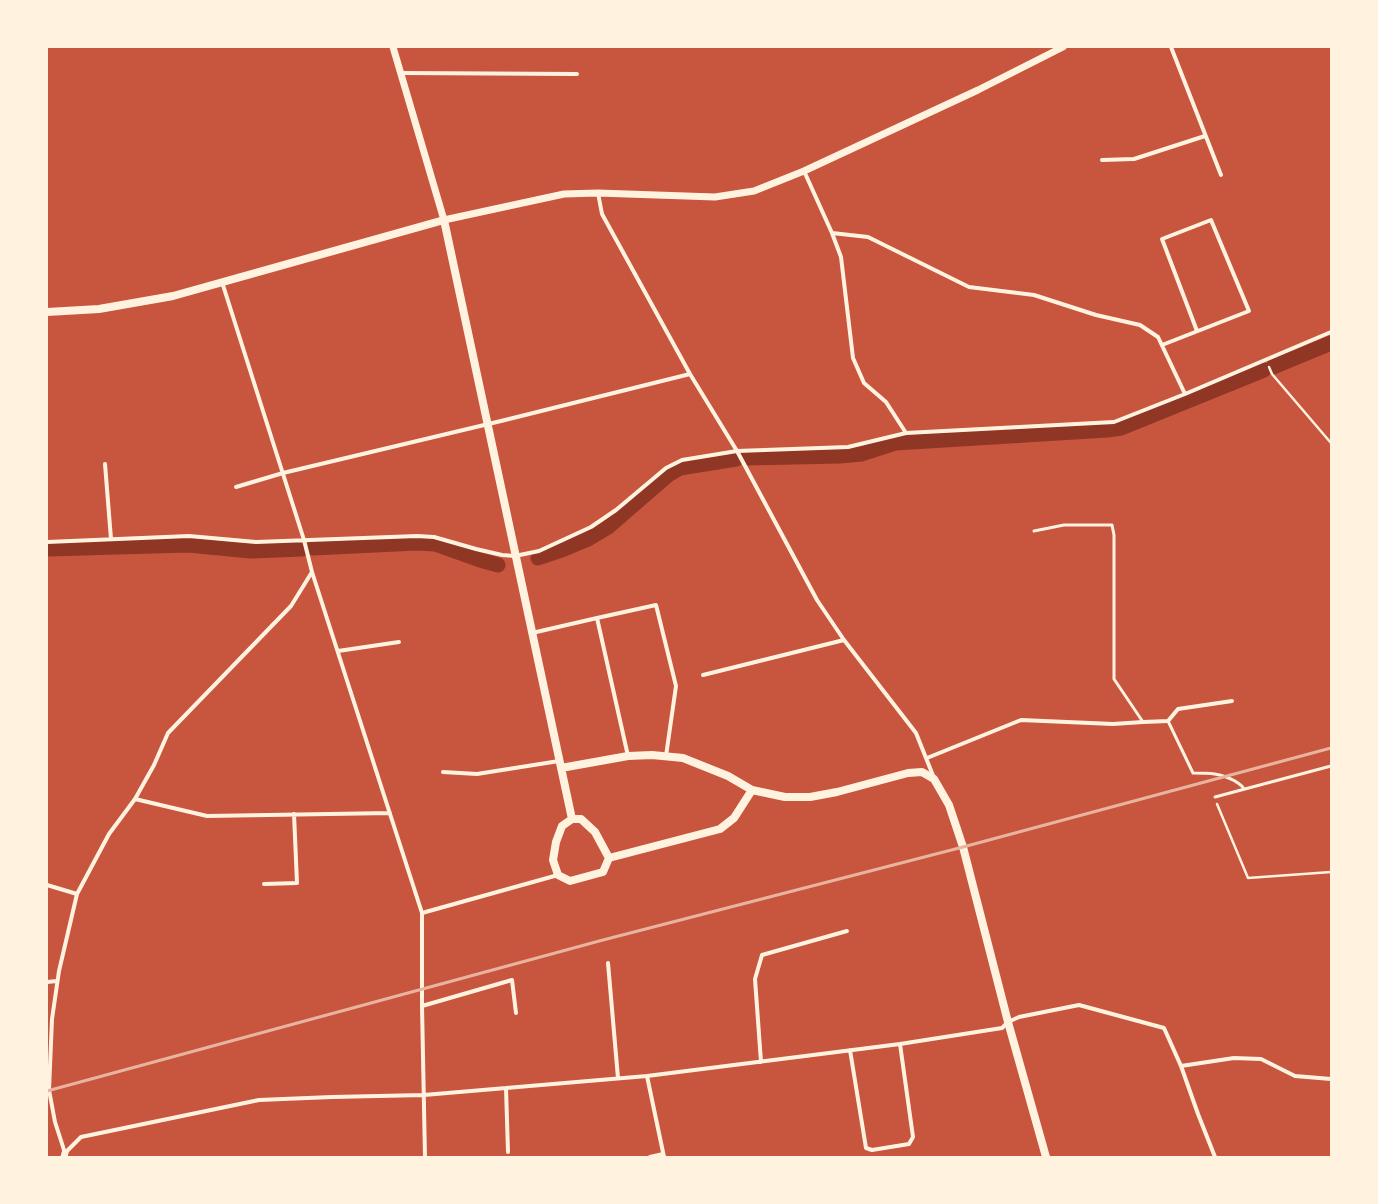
<!DOCTYPE html>
<style>
body{margin:0}
#map{position:relative;width:1378px;height:1204px;overflow:hidden;background:#c8553d;font-family:Spectral,serif}
canvas{display:block}
.frame{position:absolute;inset:0;border:48px solid #fff3e0;pointer-events:none}
</style>
<div id="map">
<canvas width="1378" height="1204"></canvas>
<div class="frame"></div>
</div>
<script>
const ctx = document.querySelector('canvas').getContext('2d');
ctx.lineJoin = 'round';
function stroke(path, color, width, dash) { ctx.strokeStyle = color; ctx.lineWidth = width; ctx.lineCap = dash ? 'butt' : 'round'; ctx.setLineDash(dash || []); ctx.stroke(path); }
stroke(new Path2D(`
 M1273,367L1331,343
 M746,458L840,456L861,454L895,443L1107,430L1121,428L1264,370
 M313,548L417,543L435,544L480,560L498,565
 M47,549L188,545L251,551L302,549
 M538,558L559,551L588,539L608,527L668,475L680,468L736,459`), '#8f3625', 15);
stroke(new Path2D(`
 M1269,367L1272,374L1331,443
 M1217,804L1248,878L1331,872`), '#fff3e0', 2.5);
stroke(new Path2D(`
 M1034,531L1064,525H1112L1114,535V679L1143,722
 M1168,721L1193,773C1210,773 1220,773 1235,781C1239,784 1242,785 1244,789
 M1215,797L1331,766`), '#fff3e0', 3);
stroke(new Path2D(`
 M1171,47L1221,175
 M401,73L577,74
 M1102,160L1134,159L1205,136
 M804,171L832,233L841,257L853,358L864,383L886,402L906,433
 M598,193L602,214L690,374L737,451L817,600L844,640L916,733L934,778
 M832,233L868,237L969,287L1034,295L1096,315L1140,325L1158,337L1185,394
 M222,282L304,540L312,572L422,913V1006L425,1157
 M1162,345L1249,311L1211,220L1162,239L1197,331
 M105,464L111,539
 M236,487L283,473L501,421L690,374
 M47,542L189,536L256,542L417,536L434,537L476,549L502,555L515,556L539,551L591,527L616,510L666,468L682,460L737,451L848,447L906,433L1114,422L1185,394L1331,332
 M312,572L291,606L168,733L154,765L135,799L109,834L77,894L59,971L52,1019L49,1090L55,1122L65,1153L81,1137L259,1100L332,1097L424,1095L647,1076L900,1044L1002,1028L1008,1022L1019,1017L1079,1005L1164,1028L1181,1066L1198,1114L1215,1157
 M597,618L656,605L676,686L666,756
 M532,633L597,618L628,756
 M338,651L399,642
 M703,675L844,640
 M927,758L1021,720L1113,724L1143,722L1168,721L1178,709L1232,701
 M443,772L477,774L559,761
 M135,799L207,816L390,813
 M264,884L297,883L294,814
 M47,885L77,894
 M422,913L558,875
 M608,963L618,1078
 M47,982L57,981
 M422,1006L512,980L516,1013
 M850,1050L866,1148L872,1150L909,1144L913,1137L900,1044
 M761,1062L755,979L762,955L847,931
 M1181,1066L1234,1058L1261,1059L1295,1076L1331,1079
 M647,1076L664,1157
 M506,1088L508,1152
 M650,1157L663,1154`), '#fff3e0', 4);
stroke(new Path2D(`
 M393,47L444,220L564,194L598,193L715,197L754,191L804,171L978,90L1063,47
 M64,1157L65,1153`), '#fff3e0', 7);
stroke(new Path2D(`
 M47,312L99,309L173,296L444,220L572,819
 M561,768L628,756L652,755L683,758L728,776L752,790L785,797H810L837,792L908,773L922,772L934,779L949,805L963,847L1008,1022L1046,1157
 M572,819H581L595,832L609,858L603,872L570,881L558,875L553,860L556,842L562,826Z
 M609,858L720,829L734,818L752,790`), '#fff3e0', 8);
stroke(new Path2D(`
 M47,1091L603,940L963,847L1331,748`), '#e9b49f', 3);
</script>
